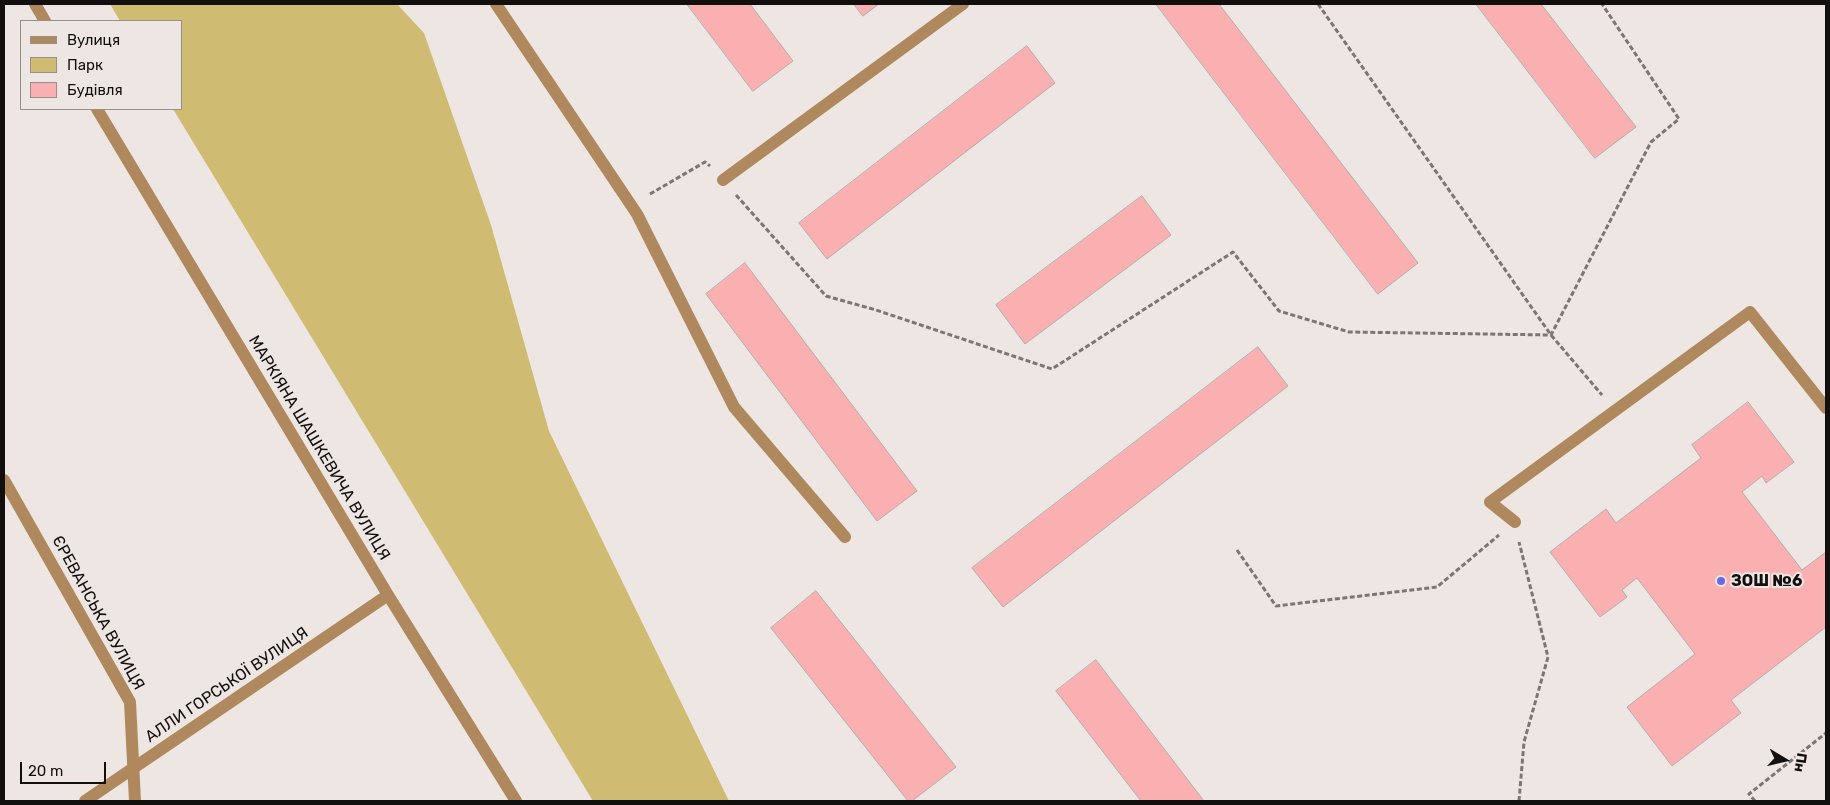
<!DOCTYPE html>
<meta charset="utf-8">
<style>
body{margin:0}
#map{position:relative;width:1830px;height:805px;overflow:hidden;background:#ede6e3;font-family:Rubik,sans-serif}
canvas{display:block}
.frame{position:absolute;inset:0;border:5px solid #12100f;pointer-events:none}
.legend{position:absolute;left:20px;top:20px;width:162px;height:90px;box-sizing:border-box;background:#ede6e3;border:1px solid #95908e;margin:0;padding:6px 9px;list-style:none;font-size:15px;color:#12100f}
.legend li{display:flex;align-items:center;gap:10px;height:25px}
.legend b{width:25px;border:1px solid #95908e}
.north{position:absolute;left:1760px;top:735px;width:50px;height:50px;-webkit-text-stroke:4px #ede6e3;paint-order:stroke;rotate:99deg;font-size:14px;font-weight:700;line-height:20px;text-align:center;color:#12100f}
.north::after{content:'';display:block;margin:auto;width:18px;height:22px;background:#12100f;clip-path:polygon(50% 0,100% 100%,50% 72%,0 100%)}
.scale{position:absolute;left:20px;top:762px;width:86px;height:22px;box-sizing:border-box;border:2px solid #12100f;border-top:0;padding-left:6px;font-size:15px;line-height:18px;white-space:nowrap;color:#12100f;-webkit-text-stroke:4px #ede6e3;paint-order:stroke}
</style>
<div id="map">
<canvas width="1830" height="805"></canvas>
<div class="frame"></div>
<ul class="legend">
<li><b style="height:6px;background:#af895d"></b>Вулиця</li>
<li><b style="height:14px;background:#cfbc72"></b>Парк</li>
<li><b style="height:14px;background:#fab0b0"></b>Будівля</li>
</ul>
<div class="north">Пн</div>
<div class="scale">20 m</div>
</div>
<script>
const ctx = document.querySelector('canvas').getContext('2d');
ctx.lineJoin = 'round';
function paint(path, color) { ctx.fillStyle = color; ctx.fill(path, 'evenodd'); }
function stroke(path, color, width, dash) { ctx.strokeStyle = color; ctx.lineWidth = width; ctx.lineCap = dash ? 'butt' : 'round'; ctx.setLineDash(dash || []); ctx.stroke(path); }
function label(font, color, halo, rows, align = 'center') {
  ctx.font = font + ' Rubik,sans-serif'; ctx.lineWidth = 4; ctx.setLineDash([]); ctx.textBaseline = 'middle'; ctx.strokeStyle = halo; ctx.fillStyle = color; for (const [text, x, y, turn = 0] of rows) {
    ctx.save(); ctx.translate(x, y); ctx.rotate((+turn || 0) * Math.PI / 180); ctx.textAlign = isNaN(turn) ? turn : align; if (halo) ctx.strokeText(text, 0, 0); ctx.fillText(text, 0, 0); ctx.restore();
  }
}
paint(new Path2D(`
 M110,4H397L424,33L491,225L549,431L729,801H593L173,109H181V21H120Z`), '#cfbc72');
const building = new Path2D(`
 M687,4H750L793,61L753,91Z
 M854,4H879L863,16Z
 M1156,4H1219L1418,263L1378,294Z
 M1476,4H1541L1636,127L1595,158Z
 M1027,46L1055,83L827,259L799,223Z
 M1142,196L1171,235L1025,344L996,305Z
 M745,263L917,491L877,521L706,294Z
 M1258,347L1288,386L1003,607L972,568Z
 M1748,402L1794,462L1766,483L1762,476L1742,492L1802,570L1826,552V627L1731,700L1741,713L1672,766L1627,707L1695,654L1637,578L1622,590L1627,597L1600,617L1550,552L1606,509L1616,523L1701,458L1692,445Z
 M816,591L956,767L912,801H908L771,628Z
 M1096,660L1204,801H1141L1056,691Z`);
paint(building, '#fab0b0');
stroke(building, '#b3acab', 1);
stroke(new Path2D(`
 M1318,4L1551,335L1602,395
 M650,194L705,162L710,166
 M736,195L826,296L876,310L1052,369L1233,252L1279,311L1349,332L1551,335L1651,142L1679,119L1602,4
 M1237,550L1276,606L1437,587L1499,535
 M1519,801L1524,742L1548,657L1519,542
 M1755,801L1749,794L1826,733`), '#7b7674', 3, [5, 2.5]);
stroke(new Path2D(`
 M35,4L45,21
 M496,4L637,214L734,407L845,537
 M97,109L388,595L516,801
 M723,180L963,4
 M4,480L130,702L135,801
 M1515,522L1490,502L1750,312L1826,408
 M85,801L388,595`), '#af895d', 12);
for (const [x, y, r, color] of [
 [1721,581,5,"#656be4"]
]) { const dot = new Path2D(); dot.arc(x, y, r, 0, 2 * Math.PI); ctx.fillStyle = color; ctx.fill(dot); stroke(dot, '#ede6e3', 2); }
label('16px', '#12100f', '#ede6e3', [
 ["МАРКІЯНА ШАШКЕВИЧА ВУЛИЦЯ",319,448,59],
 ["ЄРЕВАНСЬКА ВУЛИЦЯ",98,613,61],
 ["АЛЛИ ГОРСЬКОЇ ВУЛИЦЯ",227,685,-34]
]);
label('bold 16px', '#12100f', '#ede6e3', [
 ["ЗОШ №6",1731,581]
], 'left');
</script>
